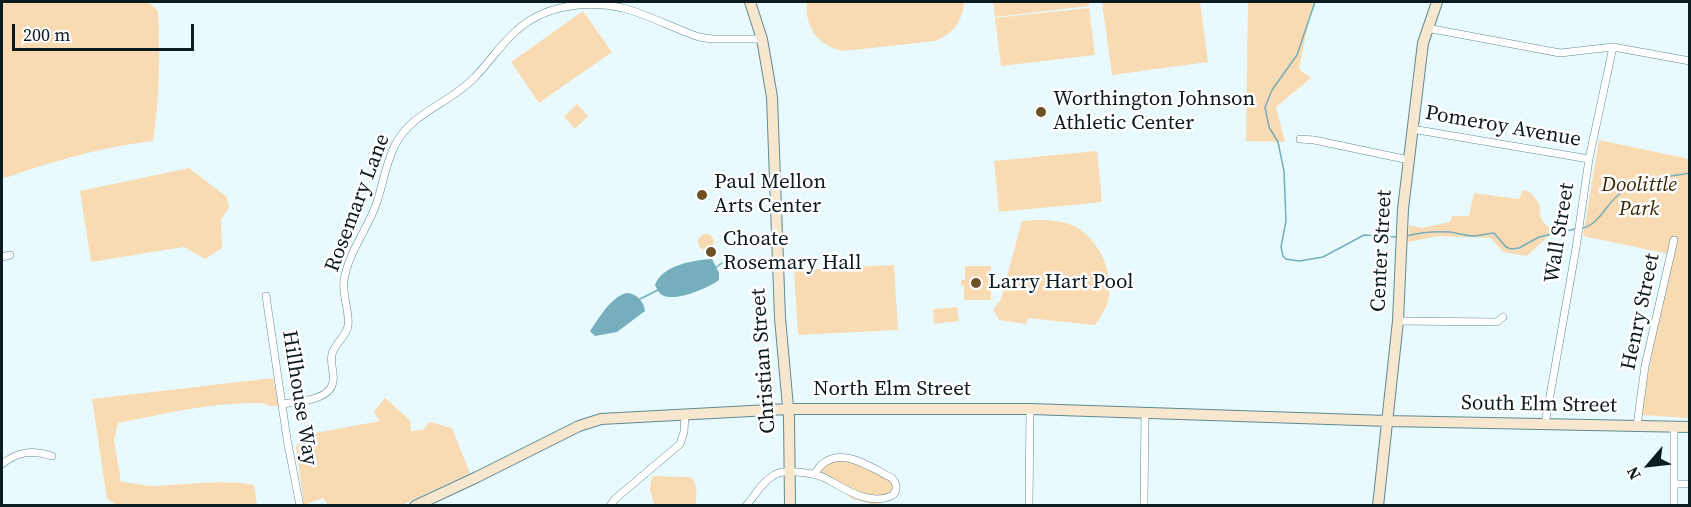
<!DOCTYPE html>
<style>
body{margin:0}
#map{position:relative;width:1691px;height:507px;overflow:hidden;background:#e9fafe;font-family:"Source Serif 4",serif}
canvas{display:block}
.frame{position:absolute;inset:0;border:3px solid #0b1b1f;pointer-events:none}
.north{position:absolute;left:1619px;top:435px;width:60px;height:60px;-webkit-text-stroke:4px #fff;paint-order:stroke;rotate:242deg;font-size:16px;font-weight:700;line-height:24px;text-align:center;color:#0b1b1f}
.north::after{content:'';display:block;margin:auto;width:21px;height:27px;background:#0b1b1f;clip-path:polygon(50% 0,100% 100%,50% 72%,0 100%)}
.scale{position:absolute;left:12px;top:24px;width:182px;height:27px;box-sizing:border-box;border:3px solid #0b1b1f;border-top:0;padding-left:8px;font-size:18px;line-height:21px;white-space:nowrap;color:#0b1b1f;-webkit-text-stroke:4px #fff;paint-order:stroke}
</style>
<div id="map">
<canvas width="1691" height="507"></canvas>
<div class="frame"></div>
<div class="north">N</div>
<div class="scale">200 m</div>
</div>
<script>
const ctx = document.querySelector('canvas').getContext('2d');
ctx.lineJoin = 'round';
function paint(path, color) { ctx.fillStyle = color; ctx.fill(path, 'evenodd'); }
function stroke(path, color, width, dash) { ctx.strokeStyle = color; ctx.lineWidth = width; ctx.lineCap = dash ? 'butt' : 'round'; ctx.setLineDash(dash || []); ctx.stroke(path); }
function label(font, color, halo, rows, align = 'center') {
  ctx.font = font + ' "Source Serif 4",serif'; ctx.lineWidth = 5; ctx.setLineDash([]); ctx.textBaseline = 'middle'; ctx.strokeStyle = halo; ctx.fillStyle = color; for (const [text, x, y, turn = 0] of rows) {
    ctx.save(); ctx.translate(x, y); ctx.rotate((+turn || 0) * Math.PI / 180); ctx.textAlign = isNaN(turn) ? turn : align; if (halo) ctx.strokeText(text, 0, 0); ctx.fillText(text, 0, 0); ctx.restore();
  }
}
paint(new Path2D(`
 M2,2H149L158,11C160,55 160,98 153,141C103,147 56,160 8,177L2,178Z
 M807,2H964C963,21 953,34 935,41L844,51C819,47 804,27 807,2Z
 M993,2H1089V6L995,17Z
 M1102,2H1200L1208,62L1112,75Z
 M1248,2H1316L1310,15L1299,69L1311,78L1276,107L1285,142L1246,141Z
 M1089,8L1095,55L1001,66L995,18Z
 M583,11L612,52L539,103L511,62Z
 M577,104L588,116L575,129L564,117Z
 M1599,140L1689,159V418L1641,415L1653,347L1674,255L1583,236Z
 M1097,151L1102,202L999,212L994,161Z
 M189,168L227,197L229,208L221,219L222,248L205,259L184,247L91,262L80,191Z
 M1523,190C1532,191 1536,199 1540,206C1539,220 1543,223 1554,231L1527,256L1503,252L1491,238L1439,236L1408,242L1409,225L1422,228L1450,222L1452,216H1469L1474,193L1519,199Z
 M1034,220C1048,220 1063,220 1076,227C1101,242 1116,276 1107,305C1104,312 1099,319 1095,325L1028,318L1026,324L999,320L993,310L1001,299L1022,221Z
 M698 242a8 8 0 1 1 16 0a8 8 0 1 1-16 0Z
 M894,265L898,330L798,335L794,270Z
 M965,266H991V300H964V286L961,285V280H965Z
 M957,307L959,321L934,324L933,309Z
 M273,378L279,406H270L263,403C214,402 167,413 118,423L114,440L121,482C132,482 143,486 154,486C188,485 220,479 254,485L257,505L118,506L107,499L92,399Z
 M385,398L410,420L411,431L423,430L430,422L452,428L470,473L402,505H328L323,498L304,505L296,446L315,433L380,421L374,412Z
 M830,459H856L896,483L890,498L876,505L853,499L815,473Z
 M652,476L690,477C699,484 696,495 696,505H654L650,489Z`), '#f8dbb3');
paint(new Path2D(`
 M712,259L719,273V280C708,288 678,301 664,296C659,294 657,289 655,285C662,265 694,260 712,259Z
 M626,293C636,293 644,301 645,311L617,332L595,336L590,331C600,317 609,299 626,293Z`), '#75aebd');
stroke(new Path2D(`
 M1315,2L1297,55L1272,90L1265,107L1269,127L1278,142L1284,171L1286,221L1281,247L1283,256L1286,259L1299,261L1323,257L1364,235L1396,237
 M1583,228C1601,223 1606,203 1621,193C1641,179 1667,177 1690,173
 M1406,236C1422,232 1434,231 1450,232C1458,233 1466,236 1475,236C1482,236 1486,233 1494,233L1506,247L1511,249L1519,248L1539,237L1575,229
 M715,268L722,263
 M640,299L658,290`), '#75aebd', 1.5);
const street = new Path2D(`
 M1427,28L1560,53L1613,47L1690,61
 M1412,129L1589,159
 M1300,139L1314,140L1409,160
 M2,257L10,255
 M266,296L287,439L300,506
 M1398,321L1497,322L1503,317
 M283,404C297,401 321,401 330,389C338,378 329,365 332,354C335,343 346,337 348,326C350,311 342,297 344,281C348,252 368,229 377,202C383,183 386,163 395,145C412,112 449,104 474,78C489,63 500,45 516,31C544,5 586,0 623,8C649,15 673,28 699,37L712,39H762
 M1545,424L1576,248L1589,159L1613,47
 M1637,426L1645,366L1674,240
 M1674,427V506
 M2,464C19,451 32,450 52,456
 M1674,484H1690
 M610,506L615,499L680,444L684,432L685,414
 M746,506C756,494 767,474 783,472C795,471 814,473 825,478C845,489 870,507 893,495C898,489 897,484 892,478C868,466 833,440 814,475
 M1029,506L1030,409
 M1144,506L1145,412`);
const secondary = new Path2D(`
 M750,2L762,39L772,97L780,318L789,418L790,506
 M415,506L477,477L579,426L601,419L788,409H1030L1388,421L1690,427
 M1378,506L1398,321L1403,209L1423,43L1437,2`);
stroke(street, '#628993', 8);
stroke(secondary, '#628993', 12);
stroke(street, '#fff', 7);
stroke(secondary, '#f7e7ce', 10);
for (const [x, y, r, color] of [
 [1041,112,6,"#6d5024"],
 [702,195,6,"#6d5024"],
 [711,252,6,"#6d5024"],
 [976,283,6,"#6d5024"]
]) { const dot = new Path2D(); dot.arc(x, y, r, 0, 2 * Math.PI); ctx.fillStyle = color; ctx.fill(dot); stroke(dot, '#fff', 2); }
label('21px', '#0b1b1f', '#fff', [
 ["Worthington Johnson",1053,100],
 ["Athletic Center",1053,124],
 ["Paul Mellon",714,183],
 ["Arts Center",714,207],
 ["Choate",723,240],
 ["Rosemary Hall",723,264],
 ["Larry Hart Pool",988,283]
], 'left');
label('21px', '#0b1b1f', '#fff', [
 ["Pomeroy Avenue",1503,127,10],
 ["Rosemary Lane",358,203,-69],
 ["Wall Street",1560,233,-81],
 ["Center Street",1382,251,-87],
 ["Henry Street",1641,312,-78],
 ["Christian Street",764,361,-94],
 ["North Elm Street",892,390],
 ["Hillhouse Way",299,398,81],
 ["South Elm Street",1539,405,1]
]);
label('italic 21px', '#3a2604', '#fff', [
 ["Doolittle",1639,186],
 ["Park",1639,210]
]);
</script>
